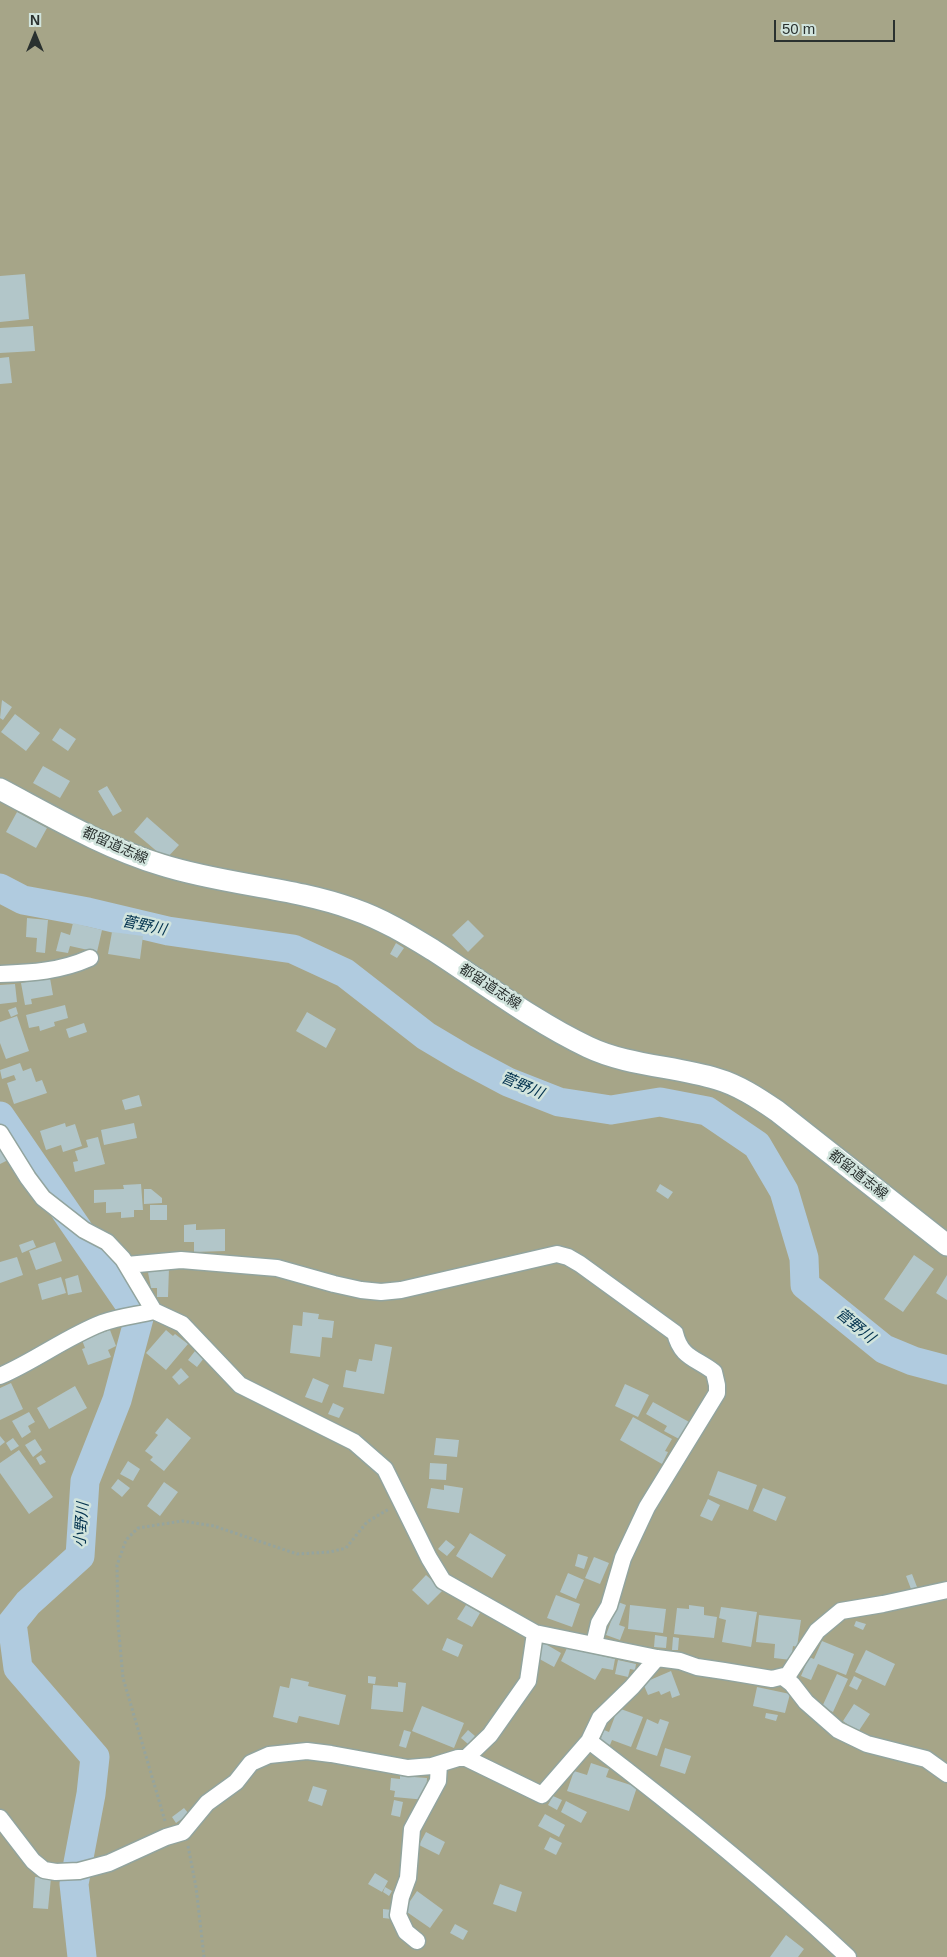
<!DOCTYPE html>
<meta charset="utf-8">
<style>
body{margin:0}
#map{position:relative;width:947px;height:1957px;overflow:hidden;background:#d1e4dd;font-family:Arial,sans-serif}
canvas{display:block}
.north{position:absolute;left:10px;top:10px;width:50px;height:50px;-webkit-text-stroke:4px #d1e4dd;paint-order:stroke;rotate:0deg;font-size:14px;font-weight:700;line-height:20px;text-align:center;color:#2a312f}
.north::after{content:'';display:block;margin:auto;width:18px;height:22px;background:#2a312f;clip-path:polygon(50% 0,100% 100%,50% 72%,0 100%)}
.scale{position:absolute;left:774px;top:20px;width:121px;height:22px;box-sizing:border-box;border:2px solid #2a312f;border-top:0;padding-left:6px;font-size:15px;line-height:18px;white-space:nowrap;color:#2a312f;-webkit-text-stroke:4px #d1e4dd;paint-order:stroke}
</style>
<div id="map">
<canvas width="947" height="1957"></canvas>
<div class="north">N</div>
<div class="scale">50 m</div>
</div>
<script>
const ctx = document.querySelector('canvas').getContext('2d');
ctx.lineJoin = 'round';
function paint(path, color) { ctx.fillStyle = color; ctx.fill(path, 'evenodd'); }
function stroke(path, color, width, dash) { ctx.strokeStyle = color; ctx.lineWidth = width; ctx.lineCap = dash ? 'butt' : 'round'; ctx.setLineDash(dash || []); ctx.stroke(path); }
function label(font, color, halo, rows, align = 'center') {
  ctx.font = font + ' Arial,"Noto Sans JP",sans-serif'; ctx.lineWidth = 5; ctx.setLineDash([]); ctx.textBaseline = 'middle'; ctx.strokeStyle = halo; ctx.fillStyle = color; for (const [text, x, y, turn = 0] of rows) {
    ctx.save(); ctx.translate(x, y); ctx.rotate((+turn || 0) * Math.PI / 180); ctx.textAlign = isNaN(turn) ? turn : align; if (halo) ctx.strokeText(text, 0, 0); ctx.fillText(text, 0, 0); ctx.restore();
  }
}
paint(new Path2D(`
 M0,0H947V1957H0Z`), '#a6a588');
stroke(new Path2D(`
 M0,888L23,900L88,912L168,931L293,949L345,973L426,1036L463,1058L508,1082L559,1102L611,1110L660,1102L707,1111L757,1145L784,1191L804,1258L805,1285L884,1349L913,1361L947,1370
 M0,1116L139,1318L117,1400L85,1481L80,1556L28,1603L12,1623L18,1668L95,1757L91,1794L74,1884L82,1957`), '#b0cbdf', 29);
paint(new Path2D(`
 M25,274L29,319L0,322V276Z
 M33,326L35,351L0,353V328Z
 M9,357L12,383L0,384V358Z
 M2,700L12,707L3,720L0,718Z
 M15,714L40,733L26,751L1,732Z
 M60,728L76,739L68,751L52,740Z
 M43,766L70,781L60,798L33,783Z
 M107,786L122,811L113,816L98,791Z
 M17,812L47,828L36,848L6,832Z
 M147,817L179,845L166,859L134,832Z
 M27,918L48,920L45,953L36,952L37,938L26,937Z
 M468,920L484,936L468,952L452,935Z
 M73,923L102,930L97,952L70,946L68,953L56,951L61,932L70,935Z
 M112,932L143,936L140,959L108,954Z
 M396,943L404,948L397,958L390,954Z
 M50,978L53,995L31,999L32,1004L25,1005L21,983Z
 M15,984L17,1002L0,1004V985Z
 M65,1005L68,1018L54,1022L55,1026L40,1031L39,1026L29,1028L26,1015Z
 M16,1007L18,1014L11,1017L8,1010Z
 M307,1012L336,1029L326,1048L296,1031Z
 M17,1016L29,1051L6,1059L0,1043V1022Z
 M84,1023L87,1032L69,1038L66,1029Z
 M20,1063L23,1071L31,1068L36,1082L42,1080L47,1093L14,1104L7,1083L16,1080L14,1075L2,1079L0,1070Z
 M139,1095L142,1106L125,1110L122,1100Z
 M65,1123L66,1127L75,1124L82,1146L63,1152L61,1145L46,1150L40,1131Z
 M134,1123L137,1138L104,1145L101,1130Z
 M98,1137L105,1164L75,1172L73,1162L78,1161L75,1151L88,1147L86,1140Z
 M0,1143L12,1158L0,1164Z
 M141,1184L143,1210H134V1217L121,1218V1212L106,1213V1202L94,1203V1190L124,1189L123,1185Z
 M660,1184L673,1192L668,1199L656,1191Z
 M144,1189H151L162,1198V1203L144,1204Z
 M150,1205H167V1220H150Z
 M196,1224V1230L225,1229V1251L194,1252V1242H184V1225Z
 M33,1240L36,1247L22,1253L19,1245Z
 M55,1242L62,1261L36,1270L29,1251Z
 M914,1255L934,1269L903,1312L884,1299Z
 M17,1257L23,1275L0,1283V1262Z
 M147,1267L169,1268L168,1297H157V1288H151Z
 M78,1275L82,1292L68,1295L65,1279Z
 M947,1275V1300L936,1293Z
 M61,1277L66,1293L42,1300L38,1284Z
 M303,1312L319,1314L318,1319L334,1321L332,1338L322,1337L320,1357L290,1353L293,1325L302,1326Z
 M110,1330L116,1346L108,1350L111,1357L88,1365L82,1349L85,1348L82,1340Z
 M166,1330L173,1336L175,1334L188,1344L166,1370L146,1353Z
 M375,1344L392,1347L384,1394L343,1387L346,1370L356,1372L359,1359L372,1361Z
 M195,1351L204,1358L197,1367L188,1360Z
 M181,1368L189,1377L179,1385L172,1377Z
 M313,1378L329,1385L322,1403L305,1397Z
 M11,1383L23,1409L0,1420V1388Z
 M625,1384L649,1395L638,1417L615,1406Z
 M75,1386L87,1408L49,1429L37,1408Z
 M653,1402L691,1423L681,1440L664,1431L667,1426L646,1414Z
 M333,1403L344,1408L339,1418L328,1414Z
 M29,1412L35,1422L28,1426L31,1432L22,1438L12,1421Z
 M633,1417L672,1439L665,1451L668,1452L662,1464L620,1440Z
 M167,1418L191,1438L164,1471L150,1460L153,1457L145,1451L158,1435L155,1433Z
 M0,1436L5,1442L0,1446Z
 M13,1438L19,1446L11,1451L6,1443Z
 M436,1438L459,1440L457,1457L434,1455Z
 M35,1439L42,1450L33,1457L25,1445Z
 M19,1450L53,1497L29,1514L0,1473V1463Z
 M41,1455L46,1462L40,1465L36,1458Z
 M128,1461L140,1469L133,1481L120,1474Z
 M430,1463L447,1464L446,1480L429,1479Z
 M718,1471L757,1485L748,1510L709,1495Z
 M118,1479L130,1488L122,1497L111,1488Z
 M164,1482L178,1492L160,1516L147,1506Z
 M444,1485L463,1488L459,1513L427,1508L431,1488L444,1490Z
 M763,1488L786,1497L776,1521L753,1511Z
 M708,1499L720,1505L712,1521L700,1516Z
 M470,1533L506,1555L492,1578L456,1556Z
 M446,1540L455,1547L447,1556L438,1549Z
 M578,1554L588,1557L584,1569L575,1566Z
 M594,1557L609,1563L600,1584L585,1578Z
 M568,1573L584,1580L576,1599L560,1592Z
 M912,1574L917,1587L911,1589L906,1576Z
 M426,1575L443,1590L428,1605L412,1590Z
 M556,1595L580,1604L572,1627L547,1618Z
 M618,1602L626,1605L619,1625L625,1627L620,1640L606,1635Z
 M466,1605L480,1613L472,1627L457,1619Z
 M630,1605L666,1609L663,1633L628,1629Z
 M689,1605L704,1607V1615L717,1617L714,1638L674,1634L677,1608L689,1609Z
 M721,1607L757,1612L751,1647L722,1642L726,1620L719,1618Z
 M759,1615L801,1620L797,1647L793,1646L791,1660L774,1658L775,1644L756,1642Z
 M856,1621L866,1624L863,1630L854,1626Z
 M655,1635L667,1637L666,1648L654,1647Z
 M673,1637L679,1638L678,1650H672Z
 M447,1638L463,1645L458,1657L442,1650Z
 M822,1641L854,1654L846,1675L818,1664L811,1680L801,1676L809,1657L814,1659Z
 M542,1642L561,1653L554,1667L534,1656Z
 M567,1648L615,1659L613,1670L602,1668L595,1680L561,1661Z
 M866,1650L895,1664L885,1686L855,1672Z
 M618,1660L636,1664L635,1670L630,1669L628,1677L615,1674Z
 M671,1671L680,1695L672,1698L670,1691L661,1695L659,1691L648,1695L643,1683Z
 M837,1674L848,1679L833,1712L822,1707Z
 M368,1676L376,1677L375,1684L368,1683Z
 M854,1676L862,1680L857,1690L849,1686Z
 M291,1678L309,1682L308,1686L346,1695L339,1725L299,1716L297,1723L273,1717L280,1686L289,1688Z
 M398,1682L406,1683L403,1712L371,1709L373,1685L398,1687Z
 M757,1687L790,1694L785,1713L753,1706Z
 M854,1704L870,1714L858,1732L843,1721Z
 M422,1706L464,1723L454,1748L412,1731Z
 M618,1708L643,1717L631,1747L612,1740L610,1745L600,1741L604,1730L609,1732Z
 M766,1713L778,1715L776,1721L765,1718Z
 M647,1719L658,1724L660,1719L669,1722L657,1756L636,1749Z
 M404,1730L411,1732L406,1748L399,1746Z
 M468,1730L475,1736L468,1744L461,1738Z
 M665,1748L691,1756L685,1774L660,1766Z
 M591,1763L609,1769L606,1777L637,1787L629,1811L567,1791L574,1771L587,1775Z
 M400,1776L427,1778L426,1800L394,1797L395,1791L390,1790L391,1778L400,1779Z
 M313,1786L327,1790L322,1806L308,1801Z
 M553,1796L562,1800L557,1810L548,1805Z
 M394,1800L403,1802L400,1817L391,1815Z
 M566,1801L587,1812L581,1823L561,1812Z
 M184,1808L189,1814L176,1823L172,1817Z
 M545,1814L565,1825L559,1837L538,1826Z
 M426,1832L445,1842L439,1855L419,1845Z
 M550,1837L562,1843L556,1855L544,1849Z
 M375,1873L388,1881L382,1892L368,1884Z
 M35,1877L51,1878L48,1909L33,1908Z
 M500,1884L522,1892L516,1912L493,1904Z
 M385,1887L392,1891L389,1896L383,1892Z
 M417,1891L443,1910L430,1928L404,1910Z
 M383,1909L392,1910V1919L383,1918Z
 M455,1924L468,1931L463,1940L450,1933Z
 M786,1935L804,1949L798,1957H770Z`), '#b2c6c9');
const minor = new Path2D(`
 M0,974C32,973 61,971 90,958
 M0,1133L28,1178L43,1198L84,1230L107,1242L123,1259L154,1311L182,1324L240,1385L354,1442L385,1469L429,1558L443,1581L535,1633L657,1658L680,1661L697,1667L724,1671L772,1679L788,1675L817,1631L841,1611L883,1604L947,1590
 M127,1265L181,1260L277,1268L334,1284L361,1290L381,1292L401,1290L557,1254L568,1257L580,1264L675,1333C681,1358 696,1358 714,1372L717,1385V1393L647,1507L623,1558L609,1606L599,1623L594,1644
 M0,1376C35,1361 66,1337 102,1323C118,1317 138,1315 154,1311
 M657,1658L632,1687L600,1718L589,1741C678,1809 766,1880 848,1957
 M783,1677L792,1684L806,1702L838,1730L867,1744L926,1759L947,1774
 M466,1758L542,1795L589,1741
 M0,1818L33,1861L44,1870L56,1872L79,1871L109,1863L166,1837L183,1832L207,1803L236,1782L251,1763L269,1755L307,1751L331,1754L408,1768L432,1766L458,1758H466L490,1735L528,1681L535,1633
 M417,1941L406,1932L398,1915L401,1897L408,1878L412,1829L438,1781L439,1764`);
const major = new Path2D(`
 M0,789C53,817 105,848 162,865C225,885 292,887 353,909C382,919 407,934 433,950C484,983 533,1021 588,1047C628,1066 675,1066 717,1079C738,1085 758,1098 777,1111L947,1245`);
stroke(minor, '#92a49e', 19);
stroke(major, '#92a49e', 24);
stroke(new Path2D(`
 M165,1821L123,1678L118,1624L117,1565L126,1540L138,1528L182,1521L214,1526L297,1554L330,1552L346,1548L367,1522L389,1509
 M188,1846L196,1887L204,1957`), '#95a49e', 3, [2.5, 2.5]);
stroke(minor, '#fff', 16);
stroke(major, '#fff', 21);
label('14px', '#2a312f', '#d1e4dd', [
 ["都留道志線",115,846,24],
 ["都留道志線",490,987,33],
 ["都留道志線",858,1175,38]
]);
label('italic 15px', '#00314d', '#d1e4dd', [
 ["菅野川",144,926,12],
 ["菅野川",522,1086,23],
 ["菅野川",855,1326,39],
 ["小野川",82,1525,-86]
]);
</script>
